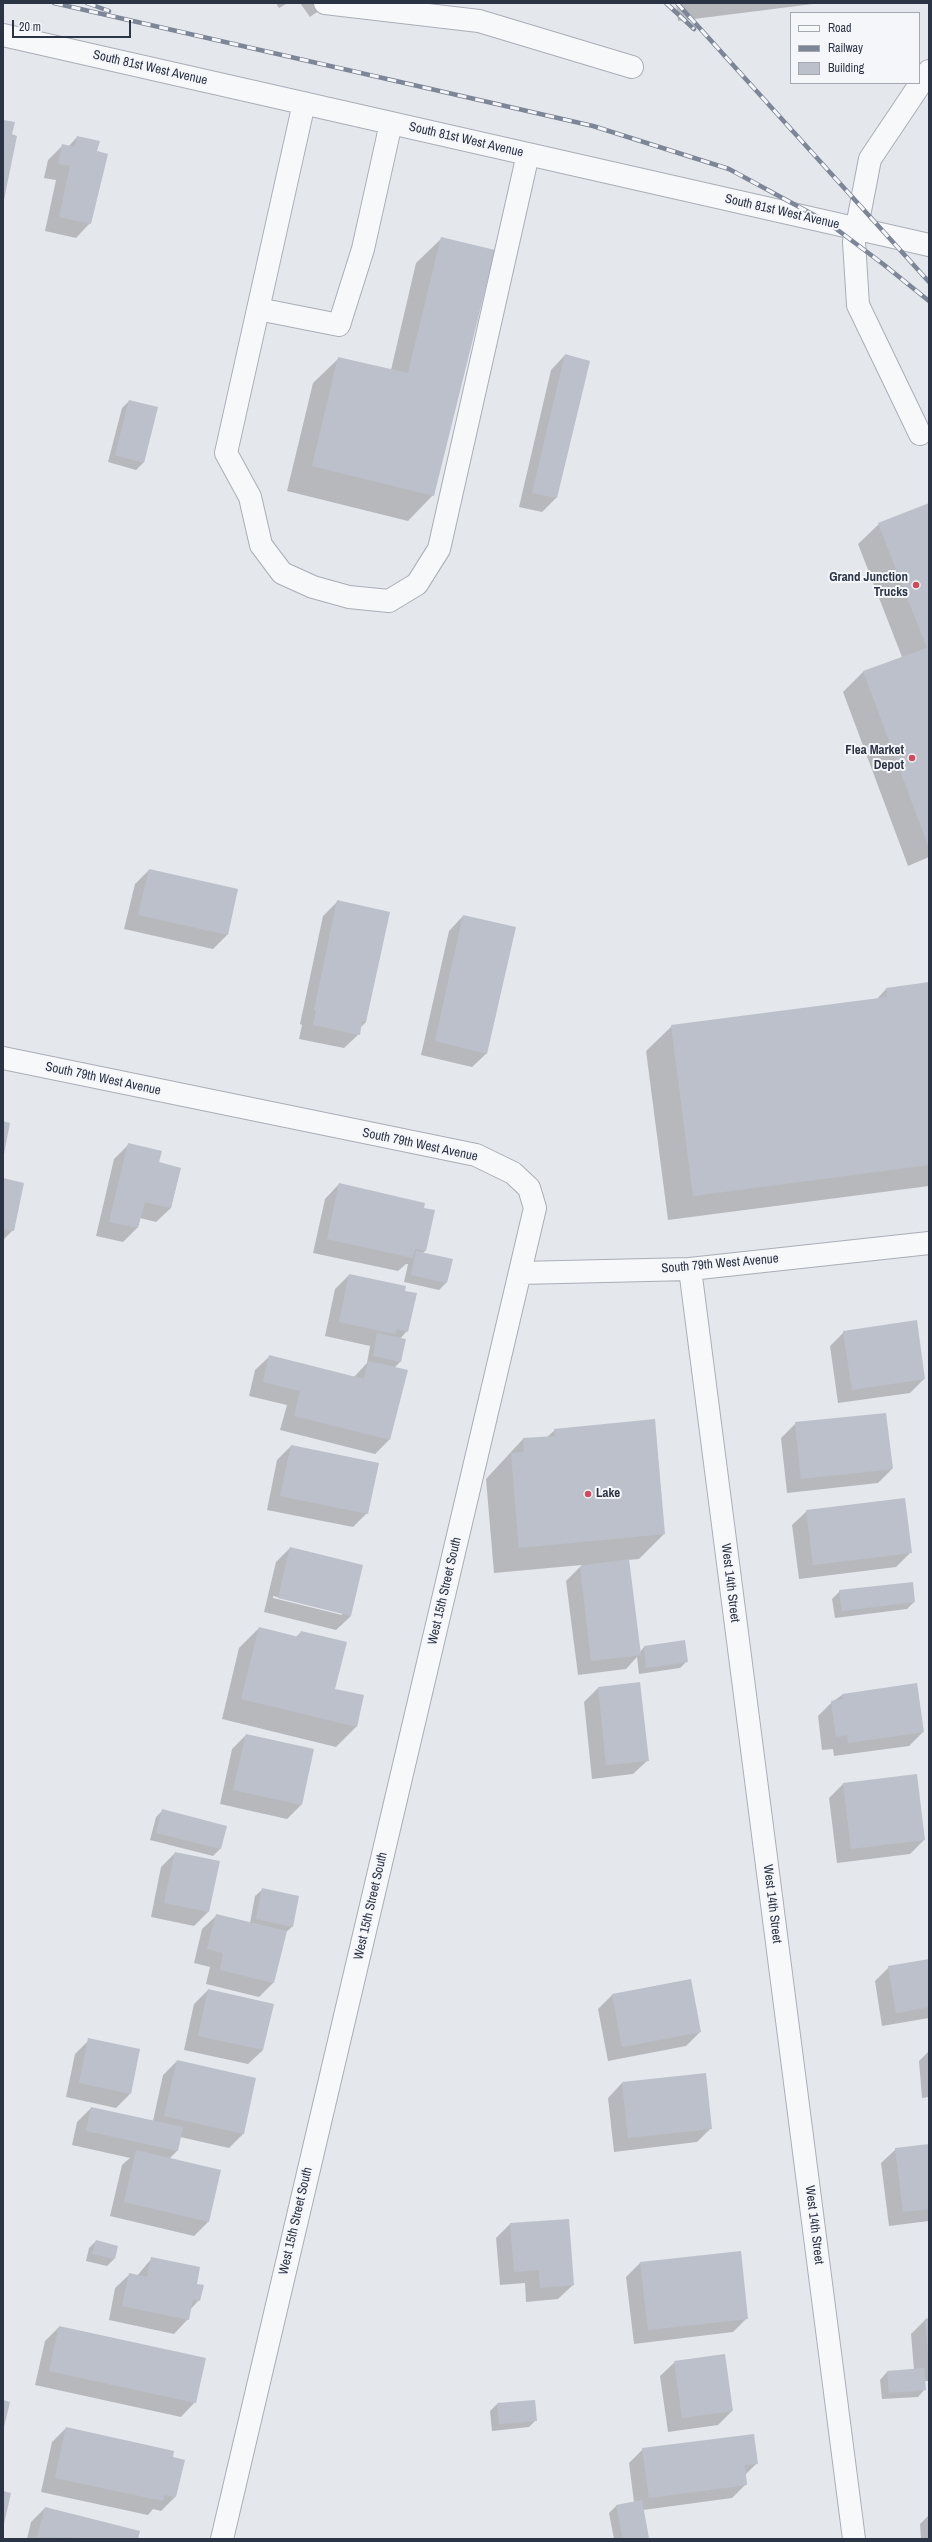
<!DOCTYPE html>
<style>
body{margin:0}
#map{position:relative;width:932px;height:2542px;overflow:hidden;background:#e4e7ec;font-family:"Archivo Narrow",sans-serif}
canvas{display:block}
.frame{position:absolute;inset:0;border:4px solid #2b3445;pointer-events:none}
.legend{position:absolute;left:790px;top:12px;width:130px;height:72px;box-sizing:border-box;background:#f4f6f9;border:1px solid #a4a8b1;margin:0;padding:5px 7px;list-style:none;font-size:12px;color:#2b3445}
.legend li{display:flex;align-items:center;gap:8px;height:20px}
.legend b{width:20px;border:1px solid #a4a8b1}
.scale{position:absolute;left:12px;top:20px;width:119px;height:18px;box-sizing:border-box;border:2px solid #2b3445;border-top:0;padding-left:5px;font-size:12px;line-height:14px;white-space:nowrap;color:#2b3445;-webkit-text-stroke:3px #f4f6f9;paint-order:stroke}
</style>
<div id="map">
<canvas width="932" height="2542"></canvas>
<div class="frame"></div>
<ul class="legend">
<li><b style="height:5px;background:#f7f8fa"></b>Road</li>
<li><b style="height:5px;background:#7d8696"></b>Railway</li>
<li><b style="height:11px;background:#bbc0ca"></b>Building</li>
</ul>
<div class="scale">20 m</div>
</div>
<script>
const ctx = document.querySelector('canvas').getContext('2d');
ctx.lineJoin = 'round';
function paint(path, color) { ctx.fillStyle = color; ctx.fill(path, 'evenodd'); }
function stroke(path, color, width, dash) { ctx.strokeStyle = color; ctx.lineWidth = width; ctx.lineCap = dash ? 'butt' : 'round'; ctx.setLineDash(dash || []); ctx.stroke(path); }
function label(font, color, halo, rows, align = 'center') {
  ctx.font = font + ' "Archivo Narrow",sans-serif'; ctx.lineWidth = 4; ctx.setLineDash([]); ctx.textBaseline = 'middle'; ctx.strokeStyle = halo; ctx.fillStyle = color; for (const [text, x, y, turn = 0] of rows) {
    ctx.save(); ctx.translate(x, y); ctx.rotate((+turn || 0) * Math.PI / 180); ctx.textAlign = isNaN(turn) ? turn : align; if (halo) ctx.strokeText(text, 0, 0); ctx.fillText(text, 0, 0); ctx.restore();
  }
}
paint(new Path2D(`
 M276,3H288L279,8Z
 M300,3H330L310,17Z
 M676,3H821L678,21Z
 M3,121L14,123L11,135L16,136L3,199Z
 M77,137L96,152L90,223L76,238L45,231L56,180L44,178L48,160L63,145L68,147Z
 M442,238L433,495L408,521L287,491L313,383L339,358L391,370L416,263Z
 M565,355L589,361L556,498L542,512L519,507L551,370Z
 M129,401L143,463L136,470L108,462L122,408Z
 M929,504V857L908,866L843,692L863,672L902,657L858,544L879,524Z
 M149,870L237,890L227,935L213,949L124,929L135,884Z
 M337,902L366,1022L360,1028L359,1034L344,1048L299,1039L302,1025L300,1024L323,916Z
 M463,916L487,1053L472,1067L421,1055L449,931Z
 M929,983V1186L668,1220L646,1051L672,1026L876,1000L886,989Z
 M128,1145L158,1163L180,1168L171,1208L156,1222L140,1218L137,1228L123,1242L96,1236L114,1159Z
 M3,1179L13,1230L3,1240Z
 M339,1184L423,1209L425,1251L423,1253L446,1283L439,1290L404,1282L408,1264H406L398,1271L313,1253L325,1199Z
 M349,1275L407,1331L400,1339V1362L394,1368L389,1440L375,1454L280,1430L287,1405L249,1396L255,1370L270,1356L354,1377L367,1363L370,1346L325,1336L335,1289Z
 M844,1332L924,1379L910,1393L838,1403L830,1346Z
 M796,1423L892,1469L878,1483L787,1493L781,1438Z
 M555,1430L664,1534L639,1559L628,1560L640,1652L644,1647L687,1661L680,1668L639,1674L637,1657L626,1669L578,1675L566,1581L582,1565L494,1573L486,1479L523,1439L547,1437Z
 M291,1446L367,1513L353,1527L267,1510L277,1460Z
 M807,1511L910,1553L896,1567L799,1579L792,1525Z
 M290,1548L351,1616L336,1630L264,1612L276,1562ZM273,1596L342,1613V1615L273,1598Z
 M840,1591L914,1602L907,1609L835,1618L832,1599Z
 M259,1628L296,1637L301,1632L334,1690L363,1696L356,1727L336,1747L222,1719L239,1648Z
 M917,1685L923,1732L909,1746L834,1756L833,1749L822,1750L818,1716L832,1702L842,1695Z
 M598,1688L648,1760L633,1774L592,1779L584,1702Z
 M246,1735L313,1750L301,1805L287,1819L220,1804L232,1749Z
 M843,1784L924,1840L910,1854L837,1863L829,1798Z
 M163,1810L226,1827L220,1849L213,1856L150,1840L156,1817Z
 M175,1853L208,1912L194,1926L151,1917L161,1867Z
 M263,1889L292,1927L285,1933L273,1983L259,1997L206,1984L210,1967L194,1963L202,1929L217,1915L250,1923L255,1896Z
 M929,1960V2018L882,2026L875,1981L889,1967Z
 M208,1990L263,2050L248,2064L184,2050L194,2004Z
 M612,1995L700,2032L686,2046L608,2061L598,2009Z
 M89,2040L130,2094L116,2108L66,2097L75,2054Z
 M929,2051V2097L922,2098L919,2061Z
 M177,2061L255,2079L243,2134L229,2148L180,2137L177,2151L169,2159L208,2222L194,2236L110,2216L122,2165L130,2158L72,2145L77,2122L91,2108L153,2121L163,2075Z
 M622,2083L711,2128L697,2142L614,2152L608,2098Z
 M929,2145V2221L889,2226L881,2163L896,2149Z
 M510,2224L573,2285L558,2299L526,2302L525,2283L500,2285L496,2238Z
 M96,2241L114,2259L107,2266L86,2261L89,2248Z
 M152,2258L196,2284L199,2300L190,2310L188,2319L174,2334L109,2320L115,2288L130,2274L137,2276Z
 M640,2263L747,2318L733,2332L634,2344L626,2277Z
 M929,2319V2381H924L925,2389L918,2397L882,2399L880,2380L887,2372L914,2370L911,2334L925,2320Z
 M59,2327L195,2402L181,2417L35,2385L45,2341Z
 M675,2362L732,2411L718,2425L668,2432L660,2376Z
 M497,2404L536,2420L529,2427L492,2431L490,2411Z
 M66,2428L175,2497L161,2511L153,2509L148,2515L41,2492L52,2442Z
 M643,2449L757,2463L745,2475L746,2484L732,2498L643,2510L648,2538L614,2539L609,2513L616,2506L634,2502L629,2463Z
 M45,2508L138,2532L136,2539H27L31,2522Z
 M929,2515V2539H921L920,2524Z`), '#0003');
paint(new Path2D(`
 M3,120L15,122L12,134L17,136L4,200Z
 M77,136L100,141L97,151L108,154L91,224L59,217L70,166L58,164L62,144L75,147Z
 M441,237L495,250L434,496L312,466L338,357L408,373Z
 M565,354L590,361L557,498L532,493Z
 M129,400L158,407L144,463L115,455Z
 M929,503V848L863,671L927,648L878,523Z
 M149,869L238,889L228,935L138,915Z
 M337,900L390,912L366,1022L362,1021L360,1035L313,1025L316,1011L314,1010Z
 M463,915L516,927L487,1054L435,1041Z
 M929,982V1165L693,1196L671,1025L887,997L886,988Z
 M3,1121L10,1123L4,1154H3Z
 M128,1143L162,1151L159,1162L181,1168L171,1208L145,1202L138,1228L109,1222Z
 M3,1178L24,1183L14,1231L3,1229Z
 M339,1183L425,1203L424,1208L435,1210L426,1251L415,1249L413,1258L327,1239Z
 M416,1251L453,1259L447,1283L411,1275Z
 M349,1274L406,1286L405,1291L417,1293L408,1332L397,1329L395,1334L339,1322Z
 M917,1320L925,1379L852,1390L843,1331Z
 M377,1333L406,1339L401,1362L373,1356Z
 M269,1355L364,1379L368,1361L408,1370L390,1440L294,1416L300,1391L263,1382Z
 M886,1413L893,1469L801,1479L795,1422Z
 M655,1419L665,1534L519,1548L511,1453L524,1452L523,1438L555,1436L554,1429Z
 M291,1445L379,1463L368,1514L280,1496Z
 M905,1498L912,1553L813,1565L806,1510Z
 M290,1547L363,1565L351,1616L278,1598Z
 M629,1559L641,1655L591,1661L580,1566Z
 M913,1582L915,1602L842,1611L839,1590Z
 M259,1627L299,1637L301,1631L347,1642L335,1689L364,1695L357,1727L241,1699Z
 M685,1640L688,1662L646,1668L644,1646Z
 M640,1682L649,1761L606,1765L598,1687Z
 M917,1683L924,1732L848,1743L847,1735L836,1737L831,1701L843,1699L842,1694Z
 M246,1734L314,1749L302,1805L233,1790Z
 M917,1774L925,1840L851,1849L843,1783Z
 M162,1809L227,1826L221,1849L156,1833Z
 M175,1852L220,1861L209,1912L164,1903Z
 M262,1888L299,1896L293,1927L256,1919Z
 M216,1914L287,1931L274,1983L220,1970L223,1953L207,1949Z
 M929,1959V2007L896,2013L888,1966Z
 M691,1979L701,2032L622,2047L612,1994Z
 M208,1989L274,2004L263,2050L198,2036Z
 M88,2038L140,2049L131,2094L79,2083Z
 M177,2060L256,2078L244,2134L164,2116Z
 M706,2073L712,2129L628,2138L622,2082Z
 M91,2107L183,2127L178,2151L86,2131Z
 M929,2144V2209L903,2212L895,2148Z
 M136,2150L221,2170L209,2222L124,2202Z
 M569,2219L574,2285L540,2288L539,2270L514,2272L510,2223Z
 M96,2240L118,2246L115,2259L92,2254Z
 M741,2251L748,2319L648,2330L640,2262Z
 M151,2257L200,2267L197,2284L204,2285L200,2301L193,2299L189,2320L122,2306L129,2273L147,2277Z
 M929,2318V2352H928L925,2319Z
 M59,2326L206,2358L196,2403L49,2371Z
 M725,2354L733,2411L682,2418L674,2361Z
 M924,2368L926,2390L889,2393L887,2371Z
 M3,2400L10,2402L4,2427H3Z
 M535,2400L537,2421L499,2424L497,2403Z
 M66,2427L174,2451L173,2457L185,2460L176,2497L164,2495L163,2501L55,2478Z
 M754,2434L758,2464L745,2465L747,2485L649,2498L642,2448Z
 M3,2491L11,2493L4,2524H3Z
 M642,2500L649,2538L623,2539L616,2505Z
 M45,2507L140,2531L138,2539L37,2537Z`), '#bbc0ca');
const minor = new Path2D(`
 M325,3L479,21L632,67
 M3,35L929,245
 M304,103L226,453L250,497L261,545L282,573L313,587L349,597L389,601L417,584L439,549L528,154
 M258,309L339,325L363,249L391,123
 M920,434L858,305L854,242L870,159L929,71
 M3,1058L476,1155L513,1173L529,1188L535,1208L222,2539
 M690,1269L854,2539
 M520,1273L690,1269L929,1243`);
stroke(minor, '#a9aeb7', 24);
stroke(minor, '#f7f8fa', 22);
const rail = new Path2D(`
 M54,3L593,126L729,169L827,222L883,264L929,301
 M87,3L109,11
 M666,3L694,29
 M677,3L929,282`);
stroke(rail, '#7d8696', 4.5);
stroke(rail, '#f4f6f9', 3, [9]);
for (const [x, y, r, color] of [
 [916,585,4,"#d1495b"],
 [912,758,4,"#d1495b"],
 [588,1494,4,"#d1495b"]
]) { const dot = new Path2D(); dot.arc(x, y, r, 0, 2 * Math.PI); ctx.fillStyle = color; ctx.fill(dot); stroke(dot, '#f4f6f9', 1.5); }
label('13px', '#2b3445', '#f4f6f9', [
 ["South 81st West Avenue",150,68,13],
 ["South 81st West Avenue",466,140,13],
 ["South 81st West Avenue",782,212,13],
 ["South 79th West Avenue",103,1079,12],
 ["South 79th West Avenue",420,1145,12],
 ["South 79th West Avenue",720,1264,-5],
 ["West 14th Street",730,1583,83],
 ["West 15th Street South",445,1591,-77],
 ["West 14th Street",772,1904,83],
 ["West 15th Street South",371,1906,-77],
 ["West 15th Street South",296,2221,-77],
 ["West 14th Street",814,2225,83]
]);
label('bold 13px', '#2b3445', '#f4f6f9', [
 ["Grand Junction",908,578],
 ["Trucks",908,593],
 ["Flea Market",904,751],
 ["Depot",904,766],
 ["Lake",596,1494,"left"]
], 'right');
</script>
